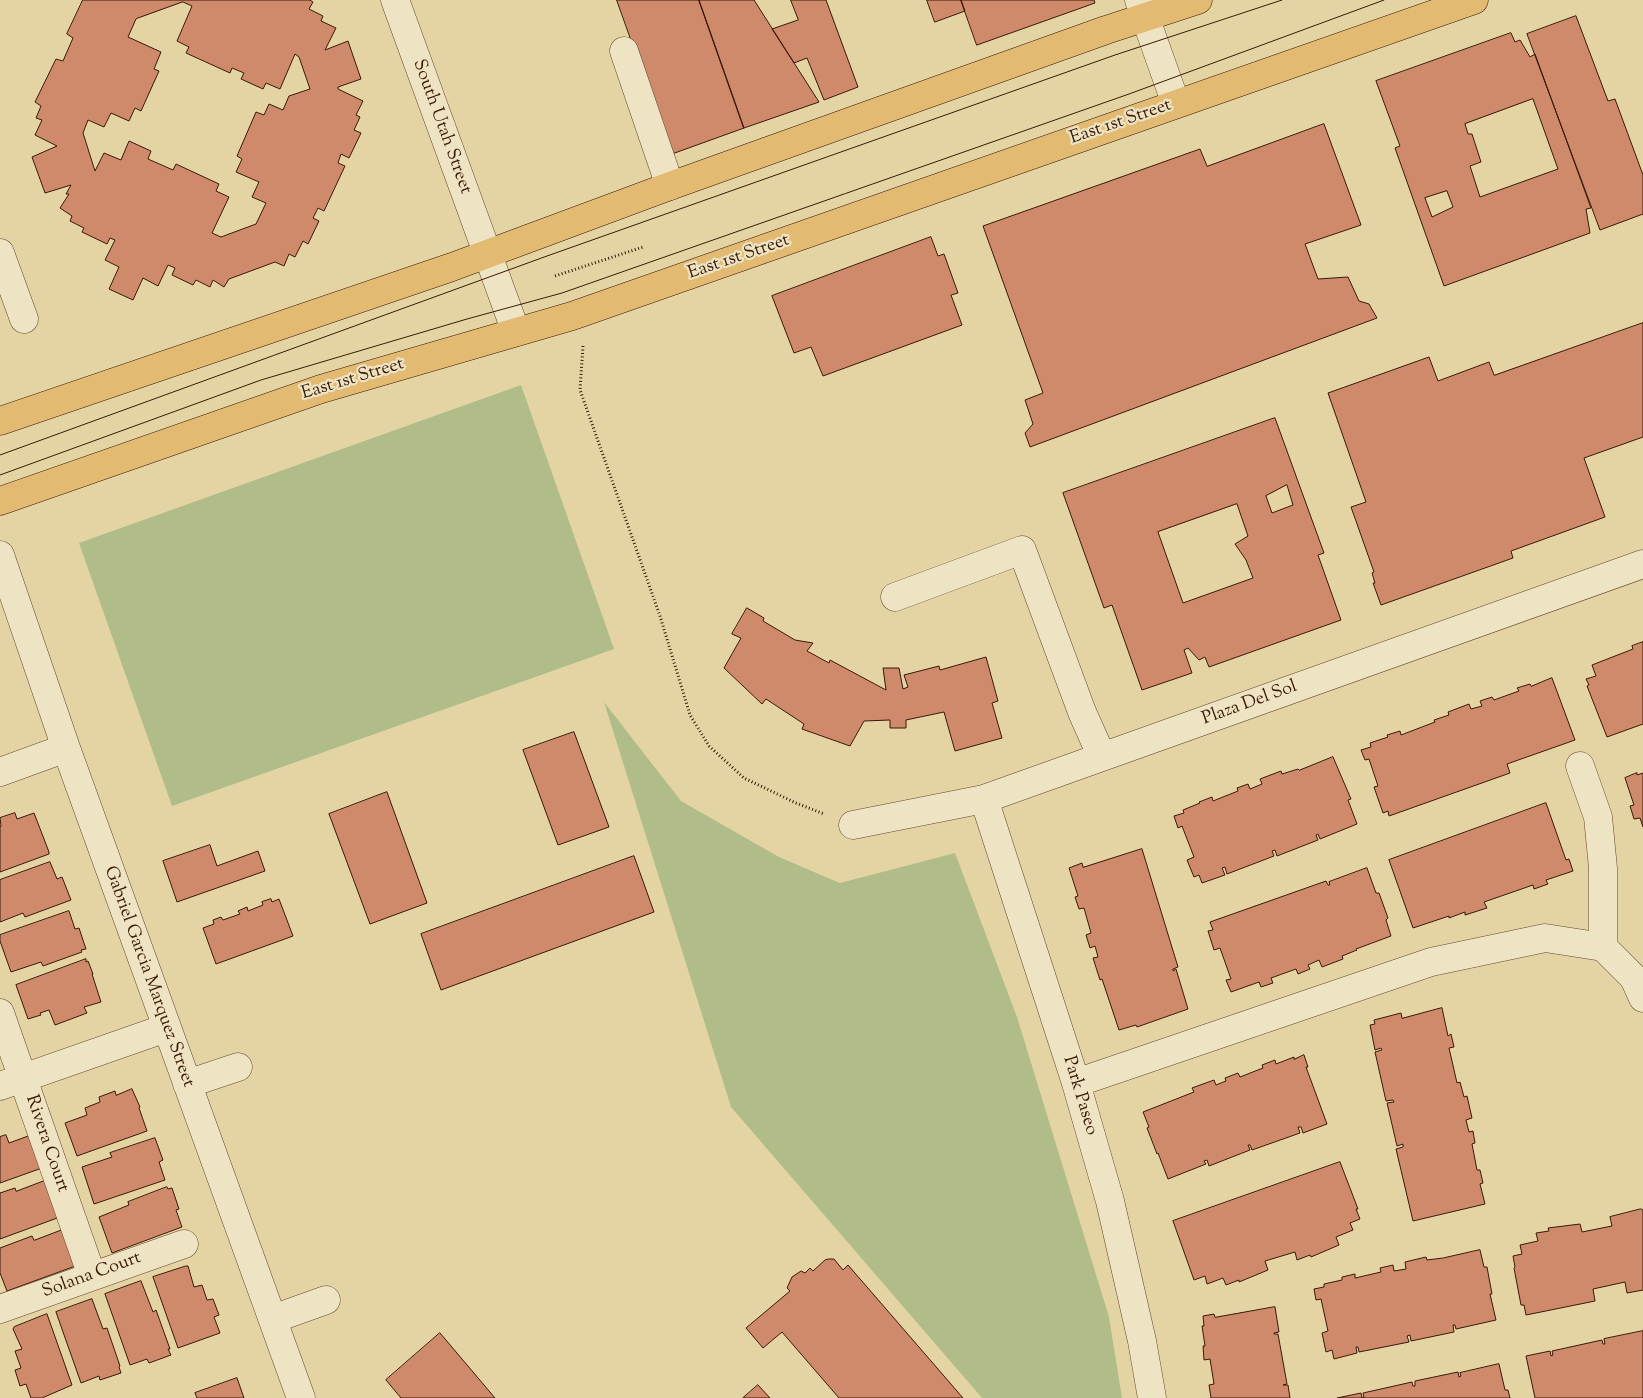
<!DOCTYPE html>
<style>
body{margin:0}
canvas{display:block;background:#e5d4a3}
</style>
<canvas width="1643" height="1398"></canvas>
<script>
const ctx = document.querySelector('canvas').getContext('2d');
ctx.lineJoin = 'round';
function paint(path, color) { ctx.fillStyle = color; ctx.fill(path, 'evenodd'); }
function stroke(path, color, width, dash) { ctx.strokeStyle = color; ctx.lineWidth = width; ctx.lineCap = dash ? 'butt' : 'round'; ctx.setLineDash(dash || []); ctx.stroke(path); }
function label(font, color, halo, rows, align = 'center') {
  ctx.font = font + ' "Sorts Mill Goudy",serif'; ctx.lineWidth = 4.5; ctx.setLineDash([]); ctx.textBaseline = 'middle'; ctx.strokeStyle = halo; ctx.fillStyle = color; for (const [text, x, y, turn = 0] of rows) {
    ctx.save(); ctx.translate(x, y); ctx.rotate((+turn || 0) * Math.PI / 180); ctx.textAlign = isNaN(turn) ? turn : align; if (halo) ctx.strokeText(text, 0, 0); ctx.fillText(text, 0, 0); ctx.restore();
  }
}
paint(new Path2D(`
 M521,385L614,649L172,806L79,543Z
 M604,702L681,801L779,857L840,883L955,853L1017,1017L1109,1317L1122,1398H982L731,1107Z`), '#b0bd89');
const building = new Path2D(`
 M83,0H310L313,2L309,9L323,16L321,21L336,28L325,50L348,41L361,79L338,87V89L363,101L356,115L360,117L354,130L361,133L349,158L341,154L338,163L345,166L324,211L318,208L313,218L319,221L308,244L303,241L295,257L289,254L284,266L275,262L229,279L224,287L213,280L210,287L196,280L193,285L172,275L175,268L168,265L158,286L143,278L133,300L109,289L119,267L105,260L115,240L110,238L107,244L82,232L84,228L70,221L72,216L60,208L69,194H66L71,185L45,193L32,157L57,146L35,135L42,120L36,118L41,106L35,102L56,59L63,61L73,38L67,34ZM183,2L192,6L177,41L189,47L186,53L230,73L232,68L244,73L241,79L263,89L266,83L280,89L295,54L299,57L310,89L289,96L283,110L269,104L264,115L256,112L237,156L242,159L236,172L259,182L252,197L266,203L256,224L221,237L212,233L229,197L216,191L219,184L176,164L173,170L148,159L151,151L129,141L121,160L104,153L95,171L83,133L88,120L104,127L111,113L129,121L135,108L141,111L159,71L154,69L161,52L128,37L136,19Z
 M617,0H699L744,128L672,154Z
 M699,0H754L819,102L744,128Z
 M791,0H826L858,87L824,100L807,58L794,63L772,29L798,20Z
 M927,0H961L965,11L935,22Z
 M961,0H1094L1095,3L977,45Z
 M1576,16L1608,101L1615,99L1643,175V214L1600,230L1527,34Z
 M1511,33L1515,42L1520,40L1530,57L1535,54L1591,208L1586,209L1590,233L1444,286L1395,148L1400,146L1376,81ZM1533,99L1558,169L1480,197L1470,166L1481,162L1472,134H1468L1465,124ZM1447,191L1453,207L1432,217L1425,198Z
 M1324,124L1361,225L1305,244L1318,279L1348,277L1359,301L1369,304L1377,318L1030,447L1025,433L1033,424L1025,400L1043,393L983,226L1200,149L1207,166Z
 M931,237L938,256L944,254L958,293L951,295L962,325L823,376L811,347L794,353L772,296Z
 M1643,323V437L1584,458L1605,517L1511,551L1513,558L1381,605L1373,583H1375L1372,573L1374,572L1351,507L1366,502L1328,393L1429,357L1438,381L1489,362L1494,375Z
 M1275,418L1324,553L1318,555L1341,620L1209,667L1205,657L1199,660L1188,648L1184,650L1192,673L1142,690L1112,605L1104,608L1063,493ZM1287,485L1293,505L1272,513L1266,496ZM1237,504L1248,536L1235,544L1246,560L1253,578L1183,603L1158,532Z
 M747,608L764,618L763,621L795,640L813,643L807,651L829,663L830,660L886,690L883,668H899L903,689L908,687L904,675L939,666L940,670L986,657L998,701L992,703L1002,738L955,751L944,712L906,720V728H890V720L864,721L850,746L802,729L804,724L766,699L762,704L724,668L741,638L732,634Z
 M1643,642V724L1607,737L1587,686L1589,685L1586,679L1596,676L1592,665L1633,649L1632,646Z
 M1552,678L1575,740L1507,764L1510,773L1389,816L1388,811L1383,813L1374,787L1378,786L1369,759L1365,760L1361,750L1371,747L1370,743L1388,737L1387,735L1400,731L1401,735L1435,722L1434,720L1449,715L1448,712L1469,704L1471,709L1482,706L1480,701L1492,697L1494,700L1519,691L1517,688L1530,684L1531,686Z
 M574,732L609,827L558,845L523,750Z
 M1333,757L1351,799L1348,800L1357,824L1320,839L1318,834L1316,835L1318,840L1277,856L1275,850L1272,851L1274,856L1227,874L1225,867L1222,868L1225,875L1202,883L1199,875L1194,877L1187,860L1194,857L1182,826L1178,828L1174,816L1184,813L1183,810L1200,803L1199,802L1212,797L1213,801L1238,791L1237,788L1248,784L1250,789L1262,784L1260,779L1281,771L1282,774L1298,769L1299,770Z
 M1637,773V775L1643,773V827L1640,818L1634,819L1630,806L1634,805L1625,778Z
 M387,792L427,903L370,924L329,814Z
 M1546,803L1566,860L1569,859L1573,871L1546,880L1548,884L1534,889L1533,885L1484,902L1487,908L1465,915V912L1449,918V916L1413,928L1389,860Z
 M15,813L17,819L34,813L49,852V854L0,872V827L1,826L0,818Z
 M210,845L217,866L258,851L265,871L177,902L163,861Z
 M1142,849L1178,967L1173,969V971L1176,969L1188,1009L1137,1027L1136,1025L1119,1030L1102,979L1100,980L1093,958L1098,957L1095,946L1090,948L1086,935L1091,933L1084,908L1079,909L1075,897L1078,896L1069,868L1082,863L1083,867Z
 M634,856L654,912L441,990L421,934Z
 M50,862L57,879L62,877L71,900L25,917L23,913L0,922V880Z
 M1367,868L1376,893H1379L1388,918L1386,920L1391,936L1356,949L1357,950L1342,956L1343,959L1322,967L1319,960L1308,965L1310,969L1298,974L1296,969L1271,978L1273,983L1261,987L1259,982L1231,992L1226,980L1231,979L1220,948L1214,950L1208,931L1213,930L1210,922L1326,881L1328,885H1330L1329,882Z
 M271,899L272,902L279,899L293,936L216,964L203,928L214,924L213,920L221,917L223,920L240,914L238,911L247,907L248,911L263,905L262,902Z
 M69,911L75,929L79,928L86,949L81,950L82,952L43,966L41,962L11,972L0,941V935Z
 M86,959V962L88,961L93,974H92L101,1002L84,1007L87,1013L55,1025L49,1010L40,1013L41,1015L28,1019L16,985Z
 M1442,1008L1448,1036L1451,1034L1454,1047L1449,1048L1457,1083L1460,1082L1464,1097L1467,1096L1472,1118L1466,1120L1469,1132L1473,1131L1475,1143L1472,1144L1477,1170H1480L1483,1183L1480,1184L1485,1204L1413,1221L1396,1149L1403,1147V1144L1397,1146L1387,1103L1394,1102L1393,1100L1386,1101L1375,1052L1382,1050L1381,1048L1375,1050L1370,1025L1375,1024L1374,1020L1401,1013L1402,1018Z
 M1304,1055L1308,1067H1306L1327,1124L1303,1133L1301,1127H1298L1300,1133L1252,1150L1250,1145H1248L1250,1150L1209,1166L1207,1160L1204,1161L1206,1164L1168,1179L1158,1153L1157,1154L1147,1128L1149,1127L1143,1112L1194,1092L1192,1088L1214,1080L1216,1085L1226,1081L1225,1078L1238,1073L1240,1077L1263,1068L1262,1065L1275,1060L1276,1064L1294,1057V1059Z
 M132,1089L140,1107L139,1108L147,1131L77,1156L65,1123L87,1115L85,1108L100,1102L99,1097L115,1091L116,1095Z
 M6,1135L9,1143L31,1135L42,1168L0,1183V1137Z
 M155,1138L163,1160L159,1162L165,1180L94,1204L82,1167L112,1157L110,1153Z
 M1340,1162L1358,1209H1356L1360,1219L1350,1223L1353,1230L1336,1237L1339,1245L1311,1257L1310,1255L1297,1260L1295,1252L1265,1261L1268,1270L1239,1282V1280L1226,1285L1223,1278L1207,1284L1205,1276L1194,1280L1173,1221Z
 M47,1180L60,1217L0,1239V1193L15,1188L16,1191Z
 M167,1187L168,1189L172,1188L179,1209L176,1210L182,1227L112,1253L99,1217L129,1205L128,1202Z
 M1641,1209L1643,1210V1290L1627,1293L1625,1282L1593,1289L1595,1301L1526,1315L1524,1305H1521L1514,1268L1515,1267L1513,1256L1522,1254L1520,1245L1538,1241L1536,1233L1549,1231L1548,1228L1580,1224L1582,1232L1612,1226L1610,1217Z
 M65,1229L78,1265L7,1291L0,1273V1248L32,1236L34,1240Z
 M1480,1250L1484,1267H1487L1492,1294H1490L1496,1320L1456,1329L1455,1325H1453L1454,1332L1411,1341L1410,1335L1407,1336L1409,1342L1359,1352L1358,1347H1356L1357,1353L1334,1359L1332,1350L1326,1352L1322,1333L1328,1331L1321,1299L1316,1300L1314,1289L1324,1287V1284L1342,1280V1277L1355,1274V1278L1381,1272L1380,1268L1393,1265L1394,1271L1406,1269L1405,1262L1426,1257L1427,1260L1443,1258Z
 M829,1259H834L843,1270L848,1265L963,1398H839L782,1332L763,1348L746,1328L790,1291L787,1288L792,1277L801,1271L805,1273L810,1268L813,1271L825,1260Z
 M186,1266H188L194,1287L202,1285L207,1300L213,1299L219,1315L214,1317L220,1333L178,1348L153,1277Z
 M141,1281L153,1312L156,1310L170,1349H168L171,1355L149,1363L147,1359L130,1365L105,1294Z
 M92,1299L103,1329L107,1328L120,1366L119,1367L121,1373L100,1380L99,1376L81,1383L56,1312Z
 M1275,1307L1279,1332L1274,1333V1334H1278L1287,1384L1283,1385H1288L1290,1398H1211L1209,1385L1214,1384L1210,1359L1204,1360L1203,1346H1205L1202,1326H1204L1203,1316L1214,1314L1215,1317Z
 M47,1314L72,1385L42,1398H31L26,1384L20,1386L15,1370L21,1368L15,1351L22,1349L13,1329L14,1327Z
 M1643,1331V1398H1535L1526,1356L1550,1351L1551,1356L1553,1355L1552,1351L1602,1340L1603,1344H1605L1604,1339Z
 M440,1333L495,1398H401L386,1380Z
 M1499,1364L1505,1390H1508L1510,1398H1337L1361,1393L1362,1398H1364L1363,1393L1412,1382L1413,1386H1415V1381L1458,1372L1459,1377L1461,1376L1460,1373Z
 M237,1378L244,1398H197L195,1393Z
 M758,1385L770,1398H743Z`);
paint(building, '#cf8a6b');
stroke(building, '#391907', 1);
const minor = new Path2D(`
 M395,0L516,332
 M1139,0L1176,104
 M624,51L670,186
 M0,253L24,319
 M0,555L66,748L301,1398
 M895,597L1022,550L1082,712L1102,757
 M1580,766L1598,817L1603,868V947
 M0,772L66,748
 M984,799L1076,1083L1110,1201L1142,1341L1152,1398
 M853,825L984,799L1643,564
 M0,1013L92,1276
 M1076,1083L1431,962L1545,938L1603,947L1634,978L1643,998
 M187,1084L238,1067
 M0,1086L166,1028
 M0,1309L184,1244
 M273,1319L326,1300`);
const major = new Path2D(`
 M0,421L452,267L670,186L1106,30L1198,0
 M0,501L321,389L572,316L1474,0`);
stroke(minor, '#64482e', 29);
stroke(major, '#391907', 29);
stroke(new Path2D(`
 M555,276L643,247
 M583,346L580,390L660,616L690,715L709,746L744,778L796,803L824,814`), '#391907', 3, [1, 2.5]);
stroke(minor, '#eee3c3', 28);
stroke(major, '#e2ba72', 28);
stroke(new Path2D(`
 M0,455L547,256L1115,55L1282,0
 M0,475L261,380L467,319L562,293L1129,94L1384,0`), '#391907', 1);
label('18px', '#391907', '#eee3c3', [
 ["East 1st Street",1121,123,-19],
 ["South Utah Street",441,127,70],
 ["East 1st Street",739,258,-19],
 ["East 1st Street",353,380,-17],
 ["Plaza Del Sol",1250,704,-20],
 ["Gabriel Garcia Marquez Street",148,977,70],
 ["Park Paseo",1079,1096,73],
 ["Rivera Court",46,1144,71],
 ["Solana Court",92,1276,-20]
]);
</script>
